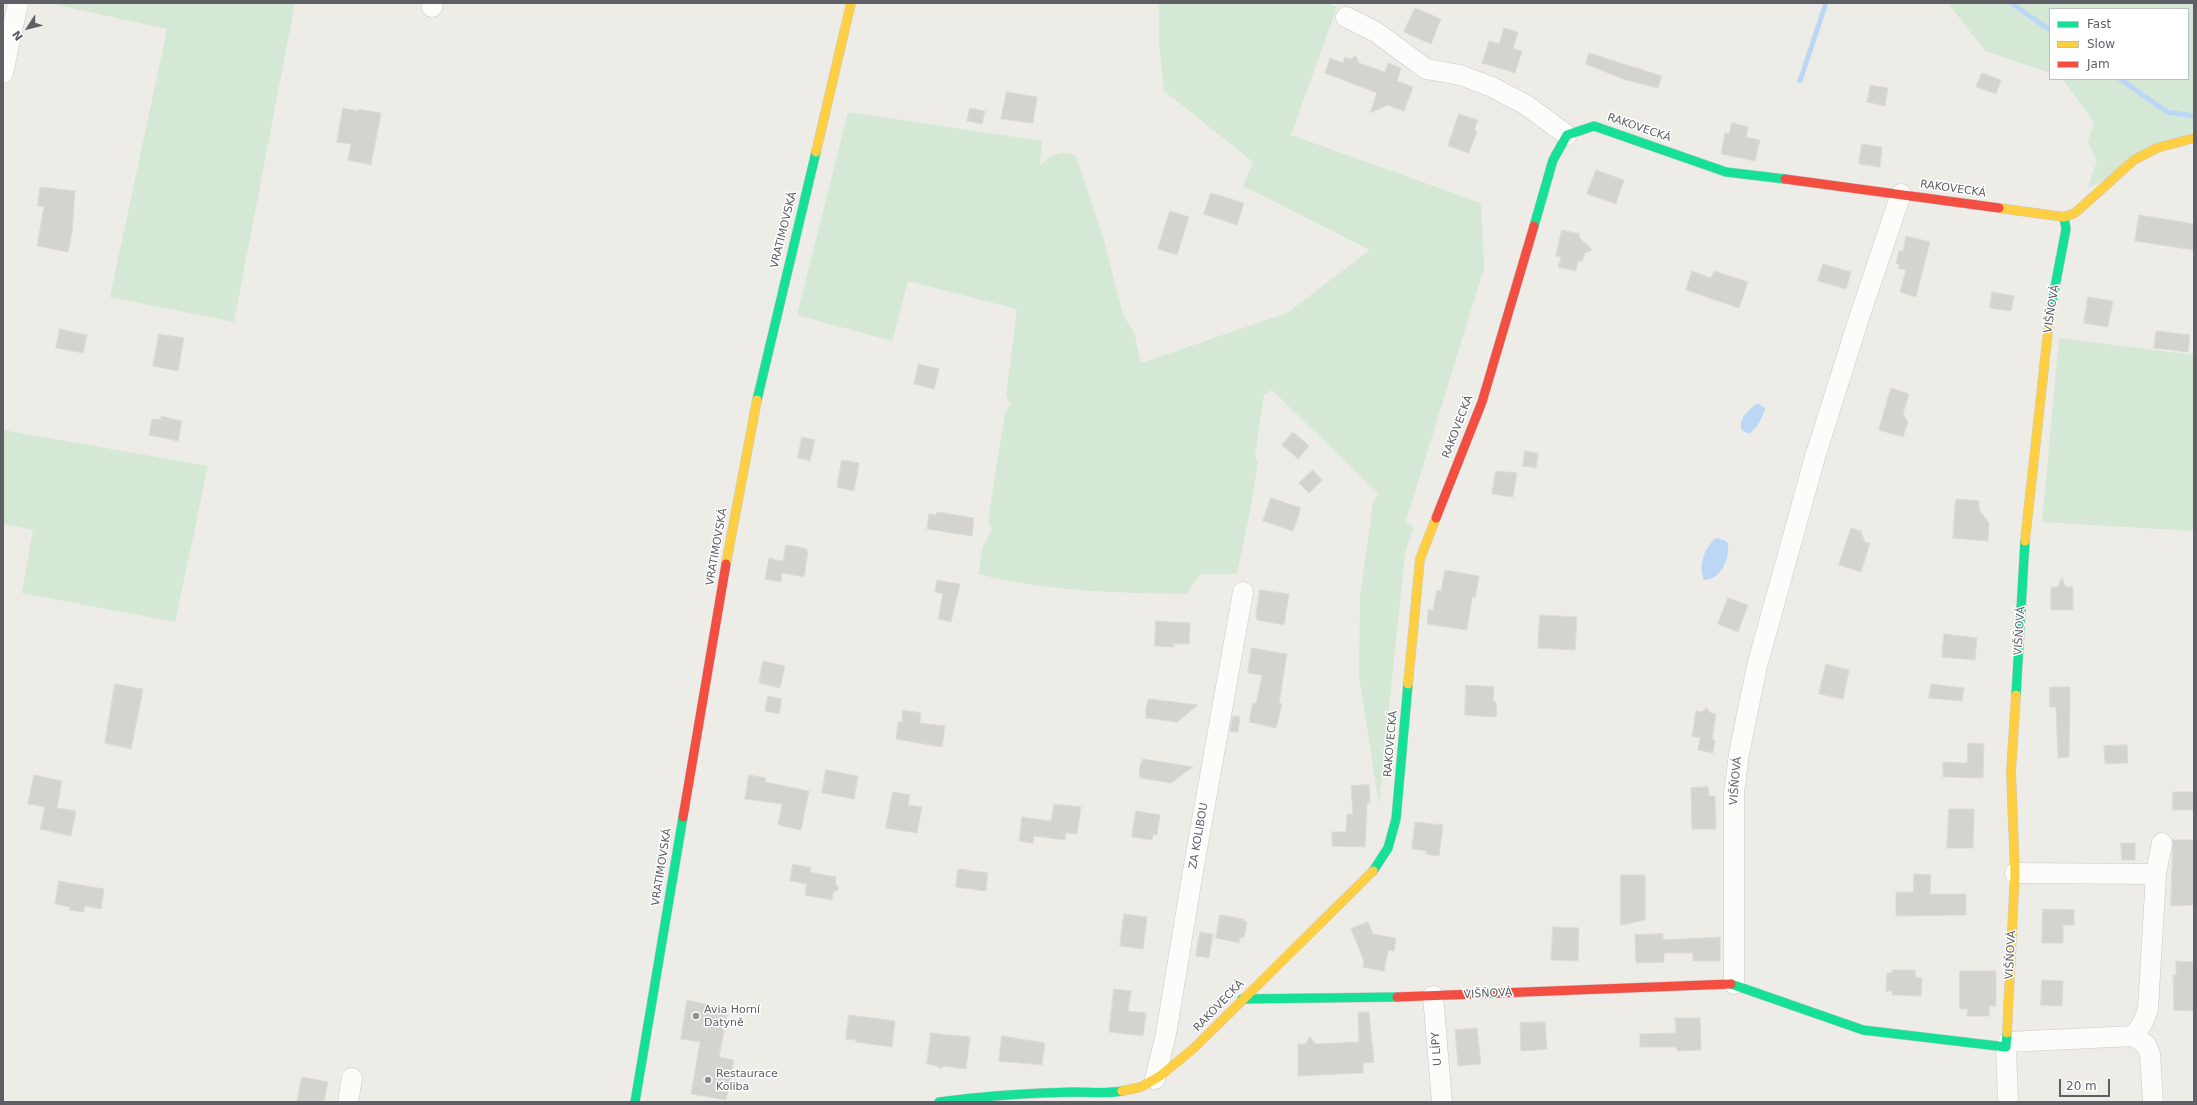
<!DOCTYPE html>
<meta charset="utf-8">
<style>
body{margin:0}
#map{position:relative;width:2197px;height:1105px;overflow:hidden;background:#edece7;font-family:"DejaVu Sans",sans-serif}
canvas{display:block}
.frame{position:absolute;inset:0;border:4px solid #5d5f65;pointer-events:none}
.legend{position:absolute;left:2049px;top:8px;width:140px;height:72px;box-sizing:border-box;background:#fff;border:1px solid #bebfc1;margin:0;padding:5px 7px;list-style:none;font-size:12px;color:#5d5f65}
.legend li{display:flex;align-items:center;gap:8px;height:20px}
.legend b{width:20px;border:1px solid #bebfc1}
.north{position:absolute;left:8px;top:8px;width:40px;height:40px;-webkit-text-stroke:3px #fff;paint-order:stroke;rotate:234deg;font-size:11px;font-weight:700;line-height:16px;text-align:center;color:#5d5f65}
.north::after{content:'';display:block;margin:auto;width:14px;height:18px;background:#5d5f65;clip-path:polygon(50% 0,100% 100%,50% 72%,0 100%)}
.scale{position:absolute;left:2059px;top:1079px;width:51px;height:18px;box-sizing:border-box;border:2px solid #5d5f65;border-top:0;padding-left:5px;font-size:12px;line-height:14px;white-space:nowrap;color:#5d5f65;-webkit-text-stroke:3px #fff;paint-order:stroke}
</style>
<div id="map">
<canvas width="2197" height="1105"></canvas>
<div class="frame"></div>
<ul class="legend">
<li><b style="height:5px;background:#16e098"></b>Fast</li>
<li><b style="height:5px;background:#ffcf43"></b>Slow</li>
<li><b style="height:5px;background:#f24e42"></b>Jam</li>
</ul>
<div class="north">N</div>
<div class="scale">20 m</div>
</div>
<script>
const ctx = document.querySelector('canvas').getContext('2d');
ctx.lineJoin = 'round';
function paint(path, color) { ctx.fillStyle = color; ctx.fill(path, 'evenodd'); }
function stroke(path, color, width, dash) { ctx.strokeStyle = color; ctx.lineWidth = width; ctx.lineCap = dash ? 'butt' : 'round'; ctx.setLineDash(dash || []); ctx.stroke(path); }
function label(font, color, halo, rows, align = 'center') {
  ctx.font = font + ' "DejaVu Sans",sans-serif'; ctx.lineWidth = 3; ctx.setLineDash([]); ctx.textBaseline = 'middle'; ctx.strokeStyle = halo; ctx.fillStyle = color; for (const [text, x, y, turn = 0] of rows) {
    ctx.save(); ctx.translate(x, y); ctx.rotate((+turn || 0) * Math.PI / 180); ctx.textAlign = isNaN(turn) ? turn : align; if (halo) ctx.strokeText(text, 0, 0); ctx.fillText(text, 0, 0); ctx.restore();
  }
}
paint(new Path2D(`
 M48,3H295L234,322L110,297L167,29Z
 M1159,3H1329L1337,7L1291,135L1481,203L1484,268L1406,521L1413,528L1405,553L1379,805L1359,676L1360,596L1373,503L1378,493L1272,390L1264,395L1255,456L1258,462L1250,511L1237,574H1201L1187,593L1183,594C1114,593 1046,591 978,574L983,546L992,531L988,521L1005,413L1011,405L1006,396L1017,309L908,281L892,341L797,315L848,112L1042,141L1040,165C1051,156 1061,148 1076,156L1104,240L1123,315L1134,332L1141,363L1287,313L1370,250L1243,186L1253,162L1164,91L1159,42Z
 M1948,3H2194V131L2087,189L2097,161L2088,142L2094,123L2063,79H2188V9H2050V73L1985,51Z
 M2059,338L2194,355V531L2042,522Z
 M3,430L208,466L175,622L22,593L33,530L3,524Z`), '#d5e8d5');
paint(new Path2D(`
 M1756,404H1759L1765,408C1763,417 1757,428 1749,434L1741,429C1740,416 1747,412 1756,404Z
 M1716,538L1724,540L1728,543C1730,558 1721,580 1704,580C1698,566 1704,548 1716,538Z`), '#bcd6f6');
stroke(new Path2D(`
 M2011,3L2050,30
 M2120,79L2167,112L2194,116
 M1800,81L1826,3`), '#bcd6f6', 5);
const building = new Path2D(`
 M1415,8L1441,19L1431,44L1404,32Z
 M1504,28L1518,32L1513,49L1522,51L1515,73L1482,63L1489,41L1499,44Z
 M1589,53L1662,76L1658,88L1623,79L1586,64Z
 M1356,56L1359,63L1385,72L1388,63L1401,68L1397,81L1413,87L1404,111L1387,105L1370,113L1377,93L1325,73L1330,58L1343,63L1345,57L1350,59Z
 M1982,73L2001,80L1996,94L1976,87Z
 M1871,85L1888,88L1885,106L1867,102Z
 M1007,92L1037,97L1033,123L1001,119Z
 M343,108L358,111V109L381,113L371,165L348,160L351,144L337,142Z
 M970,108L985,111L982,124L967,121Z
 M1459,114L1478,120L1474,130L1477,131L1469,153L1448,146Z
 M1732,123L1748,127L1746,137L1760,140L1755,161L1721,154L1725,133L1729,134Z
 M1862,144L1882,147L1880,167L1859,164Z
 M1596,170L1624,180L1616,204L1587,194Z
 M40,187L75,191L72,232L68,252L37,246L44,207L38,206Z
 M1211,193L1244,203L1237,225L1204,214Z
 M1170,211L1189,217L1177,255L1158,249Z
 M2139,215L2194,224V250L2135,241Z
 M1562,230L1580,234L1579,237L1592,250L1585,253L1582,262L1578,261L1576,271L1558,267L1561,257L1556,256Z
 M1906,236L1930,242L1916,297L1900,292L1906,270L1898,268L1899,264L1896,263L1899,251H1903Z
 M1823,264L1851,272L1846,289L1818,281Z
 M1692,271L1711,278L1714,271L1748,282L1739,308L1686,290Z
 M1992,292L2014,296L2011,311L1990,308Z
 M2088,297L2113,301L2108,327L2084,323Z
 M60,329L87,335L83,353L56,348Z
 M2156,331L2190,335L2188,352L2154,348Z
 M159,334L184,338L178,371L153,366Z
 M919,364L939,369L934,389L914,384Z
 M1891,388L1909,394L1903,414L1908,422L1903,437L1879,430Z
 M161,416L182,421L178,441L149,435L152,419L161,420Z
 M1293,432L1309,446L1298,459L1282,445Z
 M802,437L815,440L810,461L798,458Z
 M1525,451L1538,453L1536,468L1523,466Z
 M842,460L859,463L854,491L837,487Z
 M1313,470L1322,480L1309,493L1299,483Z
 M1496,471L1517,473L1513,497L1492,494Z
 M1271,498L1301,508L1293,531L1263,521Z
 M1956,499L1979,501V510L1989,523L1988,541L1953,538Z
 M937,512L974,518L972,536L927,529L929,514L936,515Z
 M1851,528L1861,531L1865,542L1870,543L1861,572L1839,565Z
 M786,545L805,548L808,552L804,577L782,573L781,582L765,579L769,558L783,561Z
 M1445,570L1479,576L1475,598L1472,597L1467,630L1427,624L1428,610H1433L1437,590L1441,591Z
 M2062,578L2066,587H2073V610H2051V587H2057Z
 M937,580L960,584L951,622L938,619L943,594L935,592Z
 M1260,590L1289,594L1284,625L1257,620L1256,614Z
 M1728,598L1748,605L1738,632L1718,624Z
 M1540,615L1577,617L1575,650L1538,648Z
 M1156,621L1190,623L1189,644H1174V647L1155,646Z
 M1944,634L1977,638L1975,660L1942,657Z
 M1252,648L1287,654L1279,703L1282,704L1276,728L1249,722L1253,703L1256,704L1262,675L1248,673Z
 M763,661L785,666L780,688L759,683Z
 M1826,664L1849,670L1843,699L1819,694Z
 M115,684L143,689L131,749L105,743Z
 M1931,684L1964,688L1962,701L1929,698Z
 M1466,685L1494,687L1493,700L1497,704L1496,717L1465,715Z
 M2050,687H2070L2069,757L2058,758L2056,707H2050Z
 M768,696L782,699L779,714L765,711Z
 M1149,699L1198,705L1177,722L1146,718V708Z
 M1707,708L1711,713L1716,714L1712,739L1715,740L1713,753L1698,750L1700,738L1692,736L1696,711L1701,712Z
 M903,710L921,713L920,723L945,726L942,747L896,739L898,722H902Z
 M1233,716L1240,717L1238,732L1230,731Z
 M1968,743L1984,744L1983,778L1943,777V762L1967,763Z
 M2127,745L2128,763L2105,764L2104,746Z
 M1143,759L1193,767L1171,783L1140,778L1139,769Z
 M826,770L858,776L854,799L822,793Z
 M34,775L62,781L57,808L76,811L71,836L40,829L45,807L28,804Z
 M749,775L766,778L765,782L809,791L801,830L778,825L782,804L745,799Z
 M1369,785L1370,803H1367L1365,847L1332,846V832H1346L1347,814H1353L1351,786Z
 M1708,787L1709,796H1715L1716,829H1692L1691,788Z
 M893,792L910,795L908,805L922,807L917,833L886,828Z
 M2173,792H2194V810H2173Z
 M1054,804L1081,807L1077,834L1066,833L1065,840L1034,836L1033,843L1019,841L1022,817L1051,821Z
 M1949,809H1974L1973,848H1947Z
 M1136,811L1160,815L1157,835L1153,834L1152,840L1132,837Z
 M1415,822L1443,825L1439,856L1426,854V851L1412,849Z
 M2173,840H2194V905L2171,906Z
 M2121,843H2135V860H2122Z
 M793,864L811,868L810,872L836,877L835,883L839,889L833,893L832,900L805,895L807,884L790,881Z
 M958,869L988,873L986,891L956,887Z
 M1914,874L1931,875L1930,894H1966V915L1896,916V892H1913Z
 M1621,875H1645V920L1621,925Z
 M59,881L104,889L101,909L85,906L84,912L69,910L70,907L55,904Z
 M2043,909L2074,910V925H2063V943H2042Z
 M1124,914L1147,917L1143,949L1120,946Z
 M1220,915L1243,919V921L1247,922L1244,938L1240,937L1239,943L1216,938Z
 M1368,922L1373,934L1396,938L1394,951L1388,950L1384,971L1363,967L1364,961L1351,929Z
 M1553,927L1579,928L1578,961L1551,960Z
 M1200,932L1213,934L1209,958L1196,956Z
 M1663,934V940L1720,937V961H1693V953H1664V962L1636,963L1635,935Z
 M2176,961L2194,962V1011L2174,1010L2173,975H2176Z
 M1892,970H1915V977L1922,978L1921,996L1892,995V991H1886L1887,973H1892Z
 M1960,971H1996V1006H1989V1016H1967L1968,1009H1960Z
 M2042,980L2063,981L2062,1006L2041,1005Z
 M1114,989L1131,991L1128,1011L1146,1013L1143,1036L1109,1032Z
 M687,1000L728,1009L719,1057L734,1060L726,1100L691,1094L700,1042L681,1039Z
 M1369,1012L1374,1062L1363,1063V1073L1298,1076V1044H1306L1310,1036L1315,1044L1359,1042L1358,1013Z
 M849,1015L895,1021L892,1047L856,1042V1040L846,1039Z
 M1675,1018H1700L1701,1050L1677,1051V1047H1640V1034L1676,1033Z
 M1545,1022L1547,1049L1521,1051L1520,1023Z
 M1477,1028L1481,1064L1458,1066L1455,1030Z
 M931,1033L970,1037L966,1069L944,1066L940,1069L937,1066L927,1064Z
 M1002,1036L1045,1043L1042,1065L999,1061Z
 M302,1077L328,1082L324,1102H297Z`);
paint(building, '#d3d3d0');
stroke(building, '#dcdbd6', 1);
const street = new Path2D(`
 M432,7L433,3
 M1346,17L1376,32L1426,69L1460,75L1492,87L1526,105L1567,135
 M3,73L18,3
 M2015,873L2156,874
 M1734,984V793L1739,754L1757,666L1815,457L1859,318L1901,194
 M1433,996L1442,1102
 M2008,1042L2134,1036
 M2006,1047L2008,1102
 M1155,1079L1166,1034L1193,871L1243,592
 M348,1102L352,1078
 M2153,1102L2150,1054L2146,1045L2134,1036L2143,1022L2148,1009L2156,874L2162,843`);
const fast = new Path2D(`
 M1534,226L1553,160L1567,135L1594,126L1726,172L1785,179
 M2050,313L2066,229L2064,217
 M757,400L816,152
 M2016,695L2025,541
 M1373,871L1388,848L1396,819L1408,684
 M1731,984L1863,1030L2006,1047L2007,1033
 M1242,999L1397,997
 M635,1102L683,817
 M939,1102C983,1096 1028,1093 1073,1092C1089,1092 1106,1094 1122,1091`);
const slow = new Path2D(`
 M816,152L851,3
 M1999,208L2064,217L2075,213L2134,160L2157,148L2194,138
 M2025,541L2050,313
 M726,564L757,400
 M1408,684L1420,559L1436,518
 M2007,1033L2015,873L2011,772L2016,695
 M1122,1091L1141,1087L1160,1076L1194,1048L1373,871`);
const jam = new Path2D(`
 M1785,179L1999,208
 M1436,518L1482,402L1534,226
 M683,817L726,564
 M1397,997L1731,984`);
stroke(street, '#c9c9c9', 21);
stroke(fast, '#cac9c8', 10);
stroke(slow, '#cac9c8', 10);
stroke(jam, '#cac9c8', 10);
stroke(street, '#fcfcfb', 20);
stroke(fast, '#16e098', 9);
stroke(slow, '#ffcf43', 9);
stroke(jam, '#f24e42', 9);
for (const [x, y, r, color] of [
 [696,1016,4,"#8f9092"],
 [708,1080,4,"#8f9092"]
]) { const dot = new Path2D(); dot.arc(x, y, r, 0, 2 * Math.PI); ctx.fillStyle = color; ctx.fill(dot); stroke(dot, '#fff', 1.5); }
label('11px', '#5d5f65', '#fff', [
 ["RAKOVECKÁ",1639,128,19],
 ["RAKOVECKÁ",1953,189,8],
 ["VRATIMOVSKÁ",784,230,-76],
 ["VIŠŇOVÁ",2052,309,-81],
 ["RAKOVECKÁ",1458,427,-69],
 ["VRATIMOVSKÁ",717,547,-80],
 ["VIŠŇOVÁ",2020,631,-86],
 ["RAKOVECKÁ",1391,744,-85],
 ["VIŠŇOVÁ",1736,781,-85],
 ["ZA KOLIBOU",1199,836,-80],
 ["VRATIMOVSKÁ",662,867,-81],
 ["VIŠŇOVÁ",2011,955,-87],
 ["VIŠŇOVÁ",1488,994,-3],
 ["RAKOVECKÁ",1219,1006,-46],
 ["U LÍPY",1437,1049,-94]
]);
label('11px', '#5d5f65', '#fff', [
 ["Avia Horní",704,1010],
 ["Datyně",704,1023],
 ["Restaurace",716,1074],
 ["Koliba",716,1087]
], 'left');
</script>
